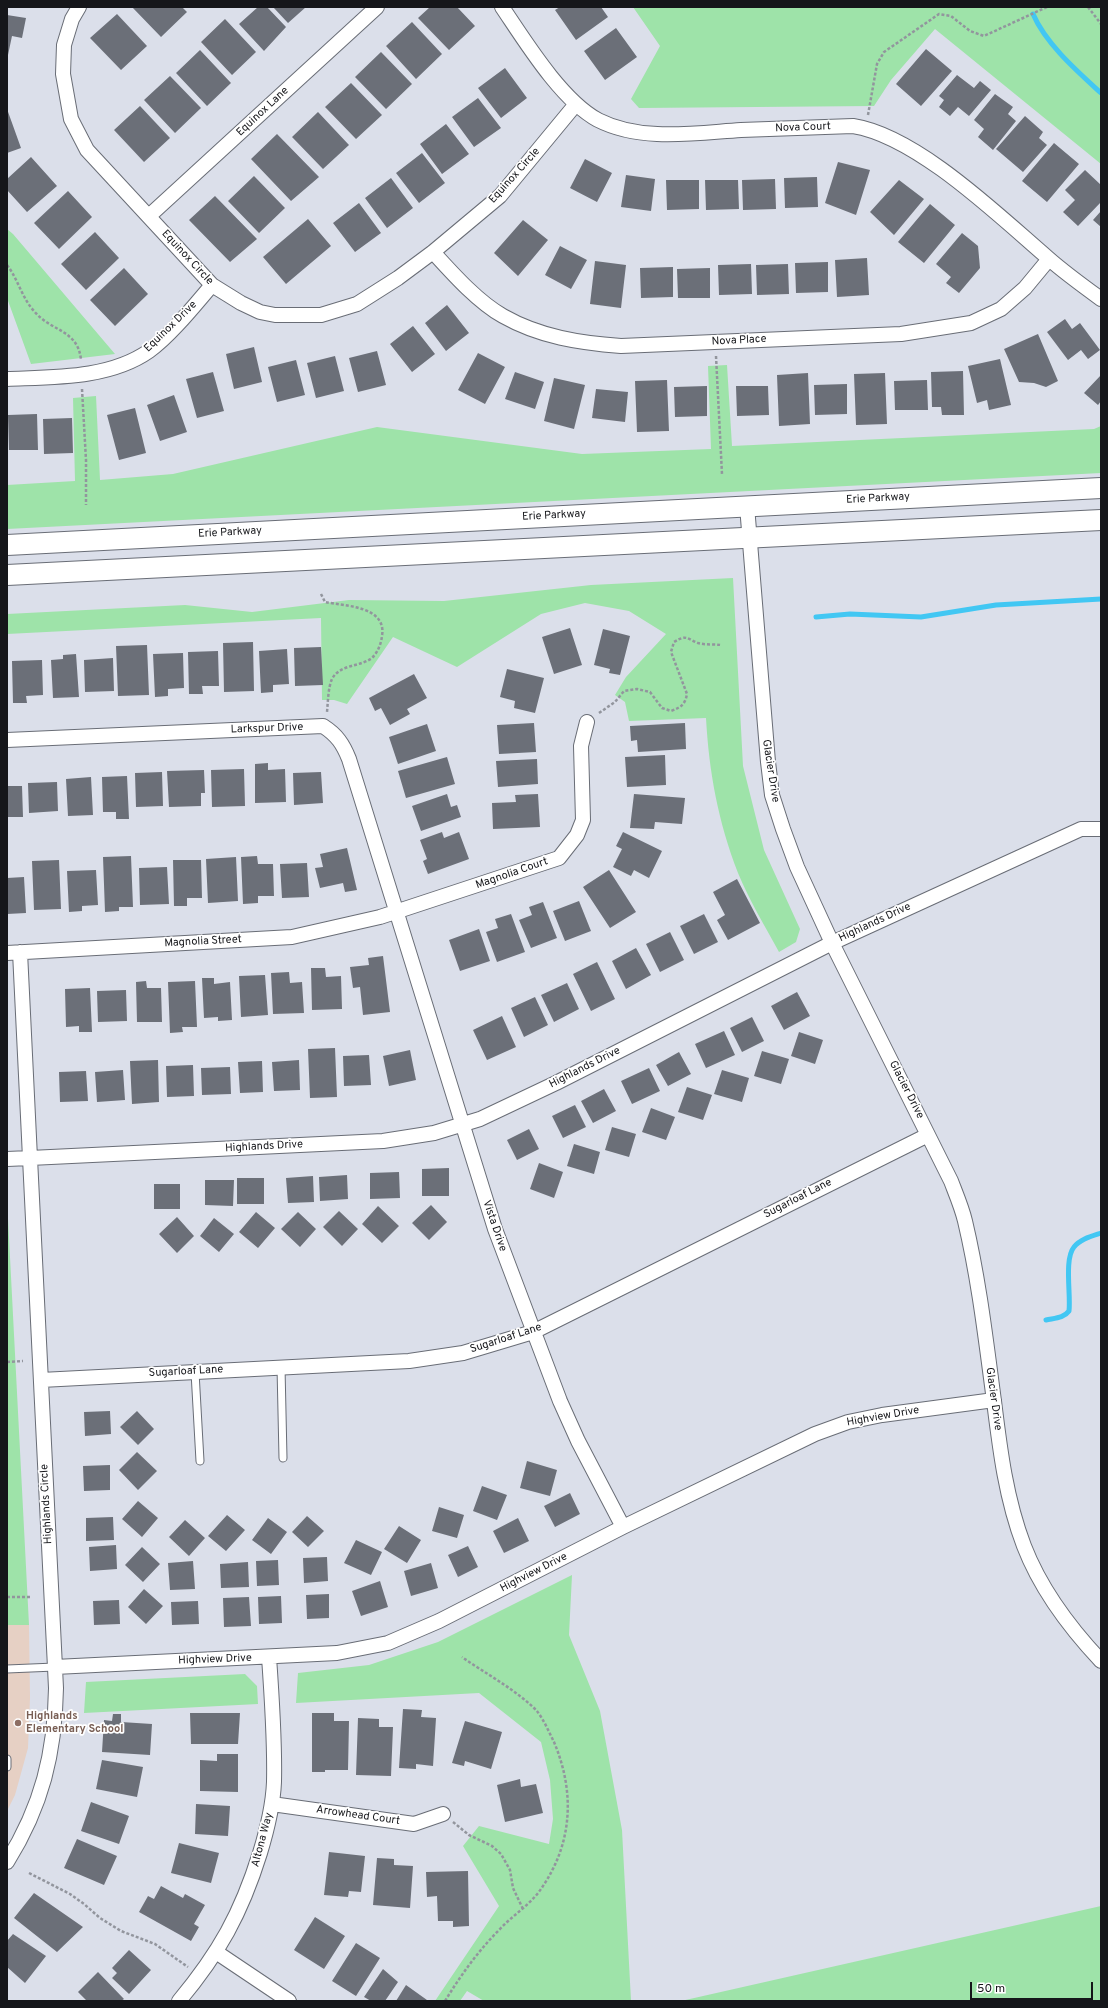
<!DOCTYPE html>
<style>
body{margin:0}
#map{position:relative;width:1108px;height:2008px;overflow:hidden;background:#dbdfea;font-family:Overpass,sans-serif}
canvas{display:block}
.frame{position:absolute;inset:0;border:8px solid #15161a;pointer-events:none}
.scale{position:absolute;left:970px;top:1982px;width:123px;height:18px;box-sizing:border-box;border:2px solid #15161a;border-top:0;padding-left:5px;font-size:12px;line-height:14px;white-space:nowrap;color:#15161a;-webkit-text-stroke:3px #fff;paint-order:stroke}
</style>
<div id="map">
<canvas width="1108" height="2008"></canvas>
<div class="frame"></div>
<div class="scale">50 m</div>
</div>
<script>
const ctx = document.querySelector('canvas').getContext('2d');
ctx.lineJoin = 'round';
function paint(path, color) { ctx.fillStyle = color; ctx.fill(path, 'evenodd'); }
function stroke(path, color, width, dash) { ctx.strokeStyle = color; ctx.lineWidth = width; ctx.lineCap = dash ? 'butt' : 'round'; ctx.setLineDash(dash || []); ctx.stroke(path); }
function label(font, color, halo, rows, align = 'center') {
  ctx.font = font + ' Overpass,sans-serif'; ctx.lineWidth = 3.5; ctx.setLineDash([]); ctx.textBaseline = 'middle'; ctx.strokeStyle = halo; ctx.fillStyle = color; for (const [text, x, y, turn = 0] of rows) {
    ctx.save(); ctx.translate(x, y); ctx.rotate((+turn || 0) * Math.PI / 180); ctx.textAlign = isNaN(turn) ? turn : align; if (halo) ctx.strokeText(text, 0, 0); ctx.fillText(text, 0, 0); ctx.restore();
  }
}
paint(new Path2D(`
 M7,1625H29L30,1698L28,1748L15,1795L7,1811Z`), '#e6d0c4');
paint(new Path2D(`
 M633,7H1101V164L935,29L891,80L874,106L639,108L631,99L660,46Z
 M7,229L13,234L115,354L31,364L7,298Z
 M727,365L732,446L1094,429L1101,426V473L7,529V485L75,481L73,398L96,396L100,480L173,474L377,427L582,454L711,449L708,366Z
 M733,578L743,766L764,850L800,929L796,942L779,952C765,926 749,900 738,873C718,821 709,772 706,718L629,721L625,702L615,695L626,677L666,634L629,611L585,603L541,614L457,667L393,637L347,704L334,700H322L321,618L7,634V614L185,605L252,612L349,600L444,601L591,585Z
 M7,1199L29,1625H7Z
 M572,1575L569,1635L600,1711L622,1830L631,2001H484L467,1991L460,2001H435L499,1906L463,1846L479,1826L549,1844L553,1819L550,1780L541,1742L479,1693L296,1703L298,1673L369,1665L438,1642Z
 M245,1674L257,1686L258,1704L84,1713L86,1682Z
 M1101,1906V2001H681Z`), '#9ee3a9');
stroke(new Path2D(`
 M1033,14C1046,44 1077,71 1101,93
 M816,617L850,614L921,617L996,605L1101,599
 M1046,1320C1055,1318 1064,1318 1069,1311C1071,1295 1064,1259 1074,1247C1080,1239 1092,1236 1101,1233`), '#42c7f3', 5);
paint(new Path2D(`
 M132,7H182L187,12L161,37Z
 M258,7H267L286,27L264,51L239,24Z
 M273,7H306L288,23Z
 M430,7H457L475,26L449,50L418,18Z
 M560,7H601L608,17L576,40L555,10Z
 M117,14L147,46L121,70L90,38Z
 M7,15L26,18L22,38L12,36L8,55Z
 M225,19L256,52L232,75L201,42Z
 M412,22L442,54L416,79L386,46Z
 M616,28L637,57L605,80L584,51Z
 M926,49L952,71L921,106L896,84Z
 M200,50L231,83L207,106L176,73Z
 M381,52L412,84L386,109L355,77Z
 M505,68L527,98L501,118L478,88Z
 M957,75L974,88L980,81L991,90L969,116L958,107L950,116L939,107L944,100L939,96Z
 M170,76L201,108L175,133L144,100Z
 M351,83L382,115L356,139L325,107Z
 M995,94L1013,107L1008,114L1016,121L993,150L978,137L984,129L974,120Z
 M478,98L501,128L474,147L452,117Z
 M140,106L170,138L144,162L114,130Z
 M7,109L21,148L7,153Z
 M318,112L349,145L323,169L292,137Z
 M1025,116L1043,132L1039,138L1047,145L1023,172L996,149Z
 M446,124L469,154L442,174L420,144Z
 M277,134L319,177L291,201L251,159Z
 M1054,143L1079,164L1047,202L1022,181Z
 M422,153L445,183L419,203L396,173Z
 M31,157L57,186L27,212L7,190V179Z
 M585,159L612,173L597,202L570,188Z
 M838,162L870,170L856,215L825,203Z
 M1085,170L1101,185V202L1078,226L1063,212L1075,200L1065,190Z
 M626,175L655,179L651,211L621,207Z
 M254,176L285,208L259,233L228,201Z
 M817,177L818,207L785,208L784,178Z
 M391,178L413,208L387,228L365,198Z
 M775,179L776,209L743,210L742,180Z
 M666,180H699V209L667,210Z
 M705,180H738L739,209L706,210Z
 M899,180L924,199L894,235L870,212Z
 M68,191L92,217L59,249L34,223Z
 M215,196L257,239L230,262L189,220Z
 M359,203L381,233L355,252L333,223Z
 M930,204L955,225L924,263L898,242Z
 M1101,211V227L1093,220Z
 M308,219L331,246L286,284L263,257Z
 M523,220L548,240L518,276L494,253Z
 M95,232L119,258L86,290L61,264Z
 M962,233L978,246L980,268L959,293L946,283L951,277L936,264Z
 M560,246L587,260L571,289L545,275Z
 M867,258L869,295L837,297L835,260Z
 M595,261L626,265L621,308L590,304Z
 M828,262V292L796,293L795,263Z
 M751,264L752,294L719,295L718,265Z
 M788,264L789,294L757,295L756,265Z
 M673,267V297L641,298L640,268Z
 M124,268L148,294L115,326L90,300Z
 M710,268V298H678L677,269Z
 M447,305L469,333L446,351L425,323Z
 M1065,319L1072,329L1080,323L1100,350L1088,359L1081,350L1068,360L1047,332Z
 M413,326L435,354L412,372L390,344Z
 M1038,334L1058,381L1046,387L1034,383L1019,382L1004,349Z
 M254,347L262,382L234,389L226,354Z
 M377,351L386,385L358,392L349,358Z
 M478,353L505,367L485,404L458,390Z
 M335,356L344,391L316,398L307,363Z
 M1000,359L1011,405L989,410L987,400L977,403L968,366Z
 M296,360L305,395L277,402L268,367Z
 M963,371L964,415H942L941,407H932L931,372Z
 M213,372L224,411L197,418L186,379Z
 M515,372L544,382L535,409L505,399Z
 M808,373L810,424L779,426L777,375Z
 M885,373L887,424L856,425L854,374Z
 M1101,375V401L1098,405L1084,393Z
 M554,378L585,385L574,429L544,421Z
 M667,380L669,431L637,432L635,381Z
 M927,380L928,410H895L894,381Z
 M847,384V414L815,415L814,385Z
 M707,386V416L675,417L674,387Z
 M736,386H768L769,415L737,416Z
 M596,389L628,392L625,422L592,418Z
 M174,395L187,432L160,441L147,405Z
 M135,408L146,453L119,460L107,415Z
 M37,414L38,450H9L8,415Z
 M72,418L73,453L44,454L43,419Z
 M570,628L582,665L554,674L542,637Z
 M603,629L630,636L620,675L609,673L610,669L594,665Z
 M253,642L254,691L224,692L223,643Z
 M147,645L149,695L118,696L116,646Z
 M321,647L323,685L295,686L294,648Z
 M287,649L289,684L273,685V692L261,693L259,651Z
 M218,651L219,686H202L203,694H189L188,652Z
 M183,653L184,688L168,689V696L155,697L153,654Z
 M76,654L79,697L53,698L51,660L63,659V655Z
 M113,658L114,691L85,692L84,660Z
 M42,660L43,695L26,696L27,703H13L12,661Z
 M507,669L544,678L535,713L514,708L515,701L500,697Z
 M414,674L427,698L407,709L410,714L390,725L381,708L375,711L369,698Z
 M534,723L536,752L499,754L497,725Z
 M685,723L686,749L638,752L637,740L631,741L630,726Z
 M427,724L436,751L398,764L389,737Z
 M665,755L666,785L627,787L625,757Z
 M447,757L455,784L406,798L398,771Z
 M537,759L538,784L498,787L496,761Z
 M268,763V770L285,769L286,802L255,803V764Z
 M244,769L245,806L212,807L211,770Z
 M204,770L205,793H201V806L169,807L167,771Z
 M162,772L163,806L136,807L135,773Z
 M321,772L323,803L294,805L293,773Z
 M127,776L129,819H116V812H103L102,777Z
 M91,777L93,815L68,816L66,779Z
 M57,782L58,811L29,813L28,783Z
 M7,786H22L23,817H7Z
 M447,794L451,807L457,805L461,817L421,831L412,806Z
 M538,794L540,827L493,829L492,803L516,802L515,795Z
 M634,794L685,798L682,824L655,822L654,829L630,828Z
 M442,832L444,838L459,832L469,859L428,874L423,861L427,859L420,840Z
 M623,832L662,851L649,878L634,870L631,876L613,867L622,849L616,846Z
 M347,848L357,890L345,892L343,883L320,888L315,868L323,867L320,854Z
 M131,856L133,907H119V911L105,912L103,857Z
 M257,856L258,864H273L274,896H258V903L243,904L241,857Z
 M236,857L238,901L208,903L206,859Z
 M59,860L61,909L34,910L32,861Z
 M173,860H201L202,898H187V906H174Z
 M307,863L309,897L282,898L280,864Z
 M167,867L169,904L140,905L139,868Z
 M96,870L98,905L82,906V911L69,912L67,871Z
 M609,870L636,912L610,928L583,887Z
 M24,877L26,913L7,914V878Z
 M737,879L760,923L728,940L717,920L725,915L713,892Z
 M579,901L591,931L565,941L553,911Z
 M543,902L557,938L531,948L519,920L532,915L529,907Z
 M511,914L525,952L497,962L486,932L498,928L495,919Z
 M704,914L718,942L694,954L680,926Z
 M479,929L490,961L460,971L449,940Z
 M670,932L684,960L660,972L646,944Z
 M636,948L651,975L626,989L612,961Z
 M383,956L390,1012L363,1015L360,987L353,988L350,967L369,965L368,958Z
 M597,962L615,999L591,1011L573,974Z
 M311,968H325L326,977L341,976L342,1009L312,1010Z
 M289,972L290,983L302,982L304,1013L273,1014L271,973Z
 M265,975L268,1015L241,1017L239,976Z
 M202,978H214V984L230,982L232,1020L218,1021V1017L204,1018Z
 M146,981L147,988H161L162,1022H137L136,982Z
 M195,981L197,1027H182L183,1032L170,1033L168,982Z
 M567,983L579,1009L554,1022L541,995Z
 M90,988L92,1032H79V1026L66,1027L65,989Z
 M126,990L127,1021L98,1022L97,991Z
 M797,992L810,1016L784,1030L771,1006Z
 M535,997L548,1025L524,1037L511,1008Z
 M502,1016L516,1047L487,1060L473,1030Z
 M752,1017L764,1041L742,1052L730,1028Z
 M724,1031L735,1055L706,1068L695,1044Z
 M799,1032L823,1040L815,1064L791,1056Z
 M335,1048L337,1097L310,1098L308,1049Z
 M410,1050L416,1080L389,1086L383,1056Z
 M762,1051L789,1059L781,1084L754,1076Z
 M679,1052L691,1074L668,1086L656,1065Z
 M369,1055L371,1085L344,1086L343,1056Z
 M158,1060L159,1102L132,1104L130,1061Z
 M299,1060L300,1090L274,1091L272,1062Z
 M262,1061L263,1092L240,1093L238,1062Z
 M193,1065L194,1096L167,1097L166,1066Z
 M230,1067L231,1094L202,1095L201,1068Z
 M649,1068L660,1091L632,1104L621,1081Z
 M123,1070L125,1100L97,1102L95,1072Z
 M722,1070L749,1078L742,1102L714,1094Z
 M86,1071L88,1101L60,1102L59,1072Z
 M687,1087L712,1095L703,1120L678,1112Z
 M604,1089L616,1111L593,1123L581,1101Z
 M575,1105L586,1127L563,1138L552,1116Z
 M651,1108L675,1117L666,1140L642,1132Z
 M612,1127L636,1134L629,1157L605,1150Z
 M529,1129L539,1149L517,1160L507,1140Z
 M574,1144L600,1152L594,1174L567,1166Z
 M539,1163L563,1172L554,1198L530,1189Z
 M449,1168V1196H422V1169Z
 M399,1172L400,1198L370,1199V1173Z
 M347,1175L348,1199L320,1201L319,1177Z
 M313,1176L314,1202L288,1203L286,1178Z
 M237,1178H264V1204H237Z
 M205,1180H234L233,1206L205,1205Z
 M154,1184H180V1209H154Z
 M431,1205L447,1222L429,1240L412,1223Z
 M378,1206L399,1226L382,1243L362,1224Z
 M339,1211L358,1229L342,1246L323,1227Z
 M256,1212L275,1228L258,1248L239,1232Z
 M298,1212L316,1229L300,1247L281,1229Z
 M177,1217L194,1236L177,1253L159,1234Z
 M214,1218L234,1234L219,1252L200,1236Z
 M110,1411L111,1434L85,1436L84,1412Z
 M137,1411L154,1429L138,1445L120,1427Z
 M137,1452L157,1471L138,1490L119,1470Z
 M527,1461L557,1470L550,1496L520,1488Z
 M110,1465V1490L84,1491L83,1466Z
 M482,1486L507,1495L497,1520L473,1511Z
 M570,1493L580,1514L555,1527L544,1506Z
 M138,1501L158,1518L142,1537L122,1519Z
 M439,1507L464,1515L457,1538L432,1531Z
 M227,1515L245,1530L226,1551L208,1536Z
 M307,1516L324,1531L308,1547L292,1532Z
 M113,1517L114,1540L86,1541V1518Z
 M268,1518L287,1532L271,1554L252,1540Z
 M518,1518L529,1541L504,1553L493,1531Z
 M185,1520L205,1538L189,1556L169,1537Z
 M399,1526L421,1540L407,1563L384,1549Z
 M356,1540L382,1552L371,1575L344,1563Z
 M116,1545L117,1569L90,1571L89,1547Z
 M468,1546L478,1567L458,1577L448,1555Z
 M142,1547L160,1564L143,1582L125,1565Z
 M327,1557L328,1581L304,1583L303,1558Z
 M278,1560L279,1585L257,1586L256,1561Z
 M193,1561L195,1589L170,1590L168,1563Z
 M248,1562L249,1587L221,1588L220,1564Z
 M431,1563L438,1588L411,1596L404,1571Z
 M380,1581L388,1607L361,1616L352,1591Z
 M144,1589L163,1606L146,1624L128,1607Z
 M329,1594V1618L307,1619L306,1595Z
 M281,1596L282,1623L259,1624L258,1597Z
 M249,1597L251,1626L224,1627L223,1598Z
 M119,1600L120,1624L94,1625L93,1601Z
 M198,1601L199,1624L172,1625L171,1602Z
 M403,1709L422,1710L421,1717L436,1718L433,1766L416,1764V1769L399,1768Z
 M190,1713H240L238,1744H191Z
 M312,1713H334V1721H349L348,1770H325V1772H312Z
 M113,1714H121V1722L152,1724L150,1755L102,1752L104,1720L112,1721Z
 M358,1718L379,1719V1727H393L391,1776L356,1775Z
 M465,1721L502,1732L491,1769L465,1761L464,1766L452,1763Z
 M217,1754H238V1792L200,1791V1760L217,1761Z
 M102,1760L143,1767L137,1797L96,1789Z
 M520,1779L521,1787L536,1784L543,1813L505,1822L497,1785Z
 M91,1802L129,1816L119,1844L81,1831Z
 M196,1804L230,1806L228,1836L195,1834Z
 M77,1839L117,1856L104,1885L64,1868Z
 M179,1843L219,1853L211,1883L171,1873Z
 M329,1852L365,1856L361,1892L349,1891L348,1897L324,1895Z
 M377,1858L394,1859V1865L413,1866L410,1908L373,1905Z
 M468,1871L469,1926L453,1927V1921H438L437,1896L427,1897L426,1872Z
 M161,1886L183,1898L185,1894L205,1905L194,1924L199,1927L191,1941L139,1912L148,1896L154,1899Z
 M34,1893L83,1927L57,1952L14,1918Z
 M315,1917L345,1936L324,1969L294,1950Z
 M13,1934L46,1956L25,1983L7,1967V1941Z
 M356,1943L380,1958L356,1996L332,1981Z
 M129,1950L151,1970L129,1994L112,1978L117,1973L112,1968Z
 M383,1969L398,1982L385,2001H371L364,1997Z
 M98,1972L124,1999L121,2001H87L78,1992Z
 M406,1985L427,2000L426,2001H396Z`), '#6b6f78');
const lane = new Path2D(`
 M281,1367L283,1458
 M195,1372L200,1461
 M7,1669L55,1667
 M7,1759V1767`);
const street = new Path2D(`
 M79,7L72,19L64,45L63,74L71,119L87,150L212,285L241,303L260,312L275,315H321L357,304L398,278L433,252L500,196L576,104
 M502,7C525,41 561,100 598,120C641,142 695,133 741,130C778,129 816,127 853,126C917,136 999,216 1048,258C1065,273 1083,286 1101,299
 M149,216L377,7
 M433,252C453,274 478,302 503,316C540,337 580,343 621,346L901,334L971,323L1001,309L1025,288L1049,259
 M7,379C53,377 109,379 149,351C170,336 194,306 212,285
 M747,506L768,762L772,795L783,829L797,867L832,943L951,1181C956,1194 962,1208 965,1221C979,1280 986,1341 994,1401C1000,1450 1006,1499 1024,1546C1041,1590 1069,1627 1101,1661
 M7,740L323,726C337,735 343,744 349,759L495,1229L560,1401L578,1441L623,1527
 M20,952L30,1158L383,1141L434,1133L480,1119L556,1083L832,943L1081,829H1101
 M7,953L292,937L380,917L559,858L577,835L583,820L581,746L587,722
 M7,1159L30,1158L56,1688C55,1753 42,1806 7,1862
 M41,1380L409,1361L463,1353L533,1332L928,1135
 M55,1667L337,1653L388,1643L439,1621L623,1527L815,1434L848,1422L882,1415L994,1400
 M272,1804L414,1824L443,1814
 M216,1952L289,2001
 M179,2001C219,1953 241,1914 260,1853C267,1830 273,1806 274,1782C275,1741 272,1699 269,1657`);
const secondary = new Path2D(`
 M7,545L1101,488
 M7,575L1101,520`);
stroke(lane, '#696d76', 9);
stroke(street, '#696d76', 16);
stroke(secondary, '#696d76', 22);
stroke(new Path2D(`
 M1088,7L1101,24
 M868,115L877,64L884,52L939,14L951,16L970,31L984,36L1047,7
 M7,265C18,279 22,298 34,311C51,332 78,329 81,360
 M716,356L722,474
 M82,389L86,460V505
 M321,594L325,602C345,606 387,606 382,636C381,644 378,652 372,658C360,667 340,664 332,679C328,688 328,702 327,712
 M599,713L615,702L624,691L637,689L650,692L662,708L671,711C681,707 685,705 687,694L671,652L674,642C687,634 687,639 698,643C705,645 714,644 721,645
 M7,1362L23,1361
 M7,1597H30
 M453,1822L469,1835L492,1846L501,1854L510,1870L513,1888L523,1909
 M29,1873L70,1894L84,1904L100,1918L121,1931L155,1944L188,1967
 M445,2001C461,1975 478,1951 500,1929C513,1915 530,1905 541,1889C573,1843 575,1792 554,1742C549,1732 543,1718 536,1710C515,1689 486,1674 462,1657`), '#92959d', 2.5, [3, 2]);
stroke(lane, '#fff', 7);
stroke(street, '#fff', 14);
stroke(secondary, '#fff', 20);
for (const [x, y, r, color] of [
 [18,1723,4,"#8d6e63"]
]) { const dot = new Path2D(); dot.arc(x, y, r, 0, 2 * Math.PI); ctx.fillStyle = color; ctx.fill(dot); stroke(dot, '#fff', 1.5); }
label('11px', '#15161a', '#fff', [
 ["Equinox Lane",263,112,-43],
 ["Nova Court",803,128,-2],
 ["Equinox Circle",515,176,-48],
 ["Equinox Circle",187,258,47],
 ["Equinox Drive",171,327,-44],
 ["Nova Place",739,341,-3],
 ["Erie Parkway",878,499,-3],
 ["Erie Parkway",554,516,-3],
 ["Erie Parkway",230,533,-3],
 ["Larkspur Drive",267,729,-2],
 ["Glacier Drive",770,771,81],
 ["Magnolia Court",512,874,-19],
 ["Highlands Drive",875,923,-25],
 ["Magnolia Street",203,942,-3],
 ["Highlands Drive",585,1068,-27],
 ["Glacier Drive",906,1090,63],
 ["Highlands Drive",264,1147,-3],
 ["Sugarloaf Lane",798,1199,-27],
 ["Vista Drive",494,1226,71],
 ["Sugarloaf Lane",506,1339,-18],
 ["Sugarloaf Lane",186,1372,-3],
 ["Glacier Drive",993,1399,82],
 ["Highview Drive",883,1417,-10],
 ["Highlands Circle",47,1504,-93],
 ["Highview Drive",534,1573,-27],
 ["Highview Drive",215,1660,-2],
 ["Arrowhead Court",358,1816,8],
 ["Altona Way",263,1840,-75]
]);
label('bold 11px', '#785e54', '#fff', [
 ["Highlands",26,1717],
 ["Elementary School",26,1730]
], 'left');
</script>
